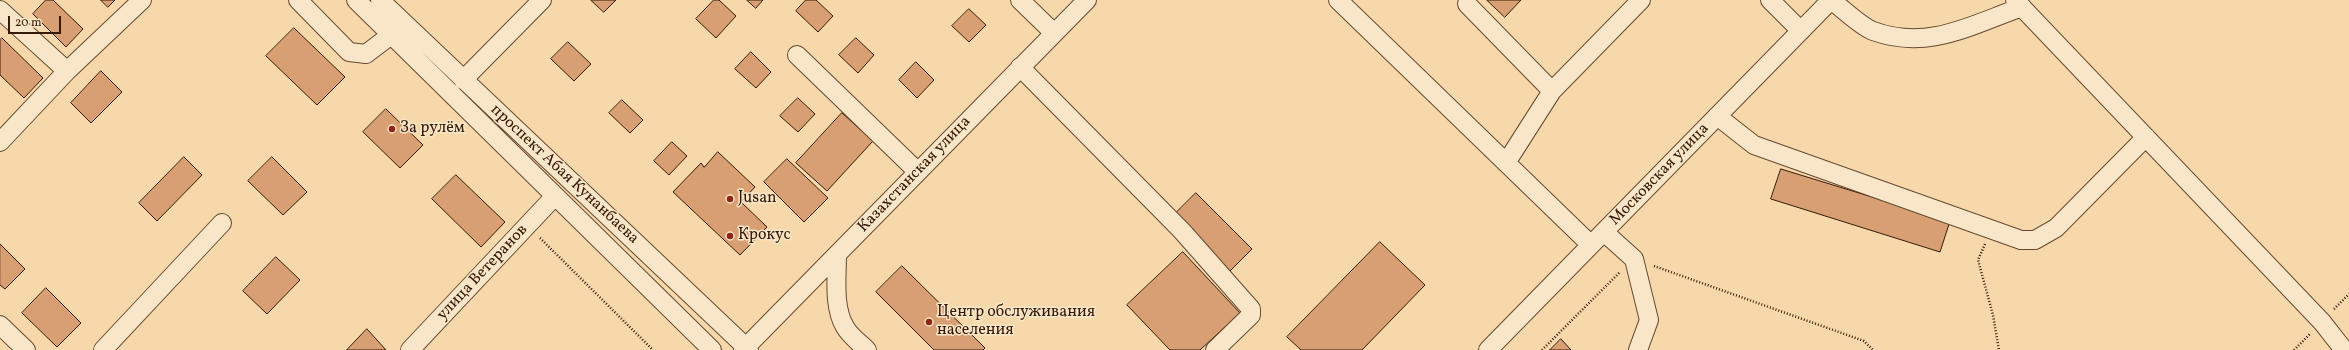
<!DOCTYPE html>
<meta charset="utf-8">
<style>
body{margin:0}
#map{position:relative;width:2349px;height:350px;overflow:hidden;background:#f6d8ab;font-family:Vollkorn,serif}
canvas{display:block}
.scale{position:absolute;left:8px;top:16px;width:53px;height:18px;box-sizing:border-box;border:2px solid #351a07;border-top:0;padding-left:5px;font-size:12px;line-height:14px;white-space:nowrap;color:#351a07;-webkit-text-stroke:3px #f9e6c8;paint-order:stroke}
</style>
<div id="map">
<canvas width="2349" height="350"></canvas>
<div class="scale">20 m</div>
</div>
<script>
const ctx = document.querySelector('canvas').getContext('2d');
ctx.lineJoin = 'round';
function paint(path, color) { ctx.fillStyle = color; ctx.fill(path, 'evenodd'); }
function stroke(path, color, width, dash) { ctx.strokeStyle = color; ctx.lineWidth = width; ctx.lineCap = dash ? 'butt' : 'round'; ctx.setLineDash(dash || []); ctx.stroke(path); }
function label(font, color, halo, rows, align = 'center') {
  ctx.font = font + ' Vollkorn,serif'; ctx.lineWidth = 3; ctx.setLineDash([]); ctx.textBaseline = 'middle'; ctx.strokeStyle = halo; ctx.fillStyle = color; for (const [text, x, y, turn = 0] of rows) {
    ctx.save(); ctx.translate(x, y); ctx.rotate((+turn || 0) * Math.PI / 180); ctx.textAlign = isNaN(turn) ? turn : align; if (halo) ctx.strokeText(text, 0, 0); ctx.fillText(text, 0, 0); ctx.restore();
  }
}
const building = new Path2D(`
 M46,0H53L83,29L66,47L33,14Z
 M101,0H115L108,7Z
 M591,0H616L604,12Z
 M714,0H719L736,16L716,38L696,19Z
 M747,0H763L756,8Z
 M806,0H816L833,16L818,32L796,11Z
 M1487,0H1521L1505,17Z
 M969,9L986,25L969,42L952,26Z
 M294,28L345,77L317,105L266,56Z
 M2,38L43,78L24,98L0,75V40Z
 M856,38L874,55L858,73L839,55Z
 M568,42L591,64L574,81L551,59Z
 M751,52L771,72L756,88L735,69Z
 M916,62L934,80L917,98L899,80Z
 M101,71L122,92L91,123L71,103Z
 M798,98L815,114L798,132L780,116Z
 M622,100L643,120L630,133L609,113Z
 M386,109L423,145L400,168L363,132Z
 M842,113L873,141L827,191L796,163Z
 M672,142L687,156L669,175L654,161Z
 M718,152L755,187L741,202L767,227L740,255L673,192L701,163L704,167Z
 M184,157L202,175L157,221L139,203Z
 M272,157L307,192L283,215L248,181Z
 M787,159L828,198L804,222L764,182Z
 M1781,169L1950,221L1940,252L1771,199Z
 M456,175L505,222L481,247L432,199Z
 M1196,193L1252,249L1229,272L1173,216Z
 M1380,242L1425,285L1362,350H1301L1287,337Z
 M0,244L25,269L5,289L0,285Z
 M1183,252L1240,313L1200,350H1170L1127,305Z
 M276,257L300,280L267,314L243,291Z
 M902,266L985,348L983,350H934L876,292Z
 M46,288L81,323L57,347L22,313Z
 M367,329L386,350H347Z
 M1561,339L1571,350H1550Z`);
paint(building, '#d89f73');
stroke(building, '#351a07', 1);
const minor = new Path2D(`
 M298,0L349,52L366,54L391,35
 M356,0L712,350
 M380,0L749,350
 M1020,0L1054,33
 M1338,0L1591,245
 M1770,0L1801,31
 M1831,0C1842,8 1860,26 1873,31C1928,51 1971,25 2022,7
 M2015,0L2322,322L2344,350
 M1467,4L1552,91
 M0,10L67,71
 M797,55L918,172
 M1020,67L1182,231L1251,309V315L1215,350
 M463,80L542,0
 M1717,116L1754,145L2021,240H2035L2056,228L2146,137
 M0,142L67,71L142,0
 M1506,163L1552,91L1641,0
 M1604,232L1634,259L1649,320L1638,350
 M837,255C837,277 833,307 845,327C850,336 860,343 867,350
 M0,325L26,350
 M103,350L222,223
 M410,350L555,196
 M743,350L1087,0
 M1488,350L1831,0`);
stroke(minor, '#654a30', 20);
stroke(new Path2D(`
 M540,238L653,350
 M1985,244L1978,260L1993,315L1999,350
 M1654,266L1864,341L1873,350
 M2334,309L2349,294
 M1542,350L1620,272
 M2294,350L2310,334`), '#351a07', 2.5, [1, 2]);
stroke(minor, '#f9e6c8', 18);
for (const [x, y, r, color] of [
 [392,129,4,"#8f2418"],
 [730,199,4,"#8f2418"],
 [730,236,4,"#8f2418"],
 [929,322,4,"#8f2418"]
]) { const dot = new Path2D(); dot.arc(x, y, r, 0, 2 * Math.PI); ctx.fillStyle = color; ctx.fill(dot); stroke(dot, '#f9e6c8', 1.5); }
label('16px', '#351a07', '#f9e6c8', [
 ["За рулём",400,129],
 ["Jusan",738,199],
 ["Крокус",738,236],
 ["Центр обслуживания",937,313],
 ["населения",937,331]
], 'left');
label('16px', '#351a07', '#f9e6c8', [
 ["проспект Абая Кунанбаева",564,175,43],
 ["Казахстанская улица",915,175,-46],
 ["Московская улица",1660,175,-46],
 ["улица Ветеранов",483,273,-47]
]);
</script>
